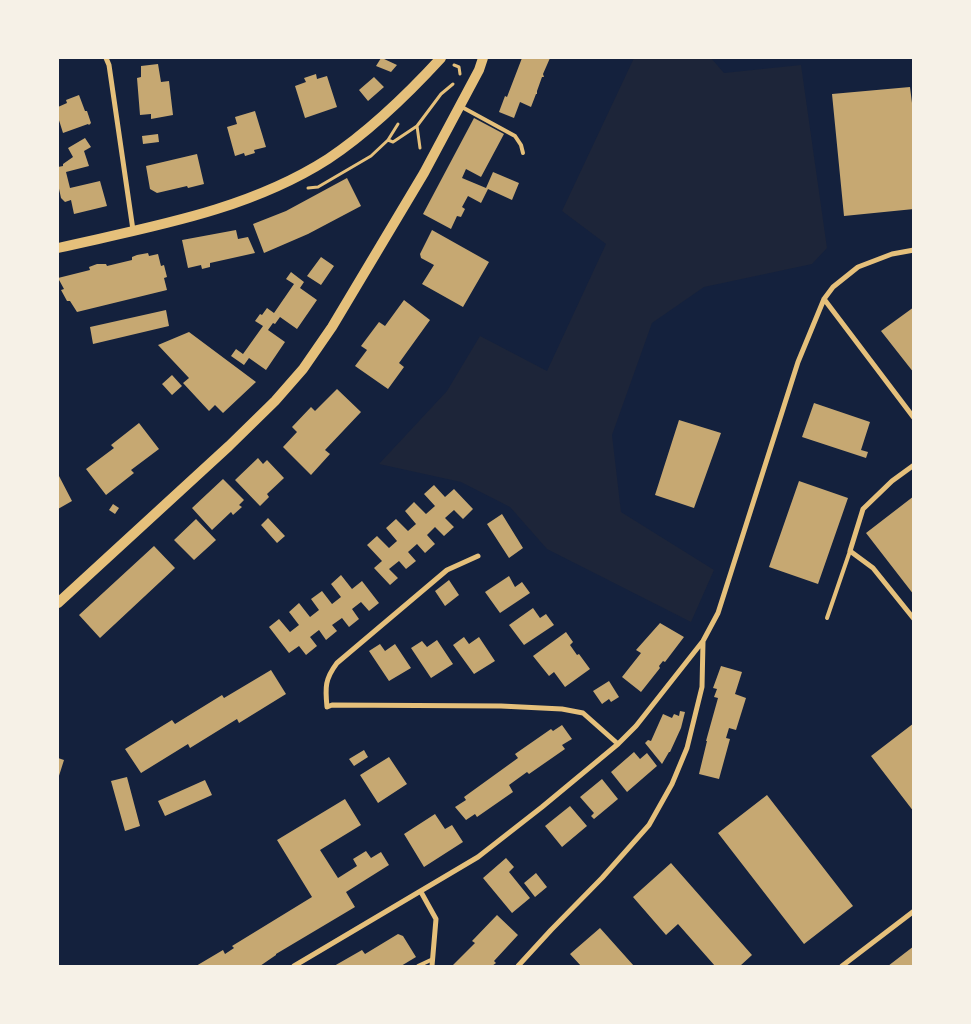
<!DOCTYPE html>
<style>
body{margin:0}
#map{position:relative;width:971px;height:1024px;overflow:hidden;background:#14213d;font-family:"Roboto Serif",serif}
canvas{display:block}
.frame{position:absolute;inset:0;border:59px solid #f6f1e7;pointer-events:none}
</style>
<div id="map">
<canvas width="971" height="1024"></canvas>
<div class="frame"></div>
</div>
<script>
const ctx = document.querySelector('canvas').getContext('2d');
ctx.lineJoin = 'round';
function paint(path, color) { ctx.fillStyle = color; ctx.fill(path, 'evenodd'); }
function stroke(path, color, width, dash) { ctx.strokeStyle = color; ctx.lineWidth = width; ctx.lineCap = dash ? 'butt' : 'round'; ctx.setLineDash(dash || []); ctx.stroke(path); }
paint(new Path2D(`
 M634,58H711L724,73L801,65L827,248L812,264L704,287L652,323L612,435L621,512L714,570L691,622L547,549L510,507L461,482L379,464L447,391L480,336L547,371L606,244L562,211Z`), '#1d2539');
paint(new Path2D(`
 M381,58H382L397,65L391,72L376,66Z
 M522,58H550L543,74L544,77H542L537,91V94H536L531,107L520,102L514,118L499,112L505,96L507,97Z
 M158,64L161,82L169,81L173,115L151,119V114L140,115L137,78L141,77V66Z
 M316,74L317,79L327,76L337,107L305,118L295,86L306,82L304,78Z
 M374,77L384,87L368,101L359,90Z
 M910,87L914,119V209L844,216L832,94Z
 M79,95L85,111H87L91,123L89,125L88,124L63,133L58,117V107L67,103L66,100Z
 M255,111L266,147L254,150L255,153L245,156L244,153L235,156L227,127L237,124L235,117Z
 M474,118L504,134L481,177L466,169L462,178L486,188L493,172L519,183L512,200L488,189L481,203L468,196L462,207L465,209L461,217L457,216L451,229L423,214Z
 M158,134L159,142L143,144L142,136Z
 M85,138L91,147L84,151L89,166L66,172L70,188L100,181L107,206L74,214L71,200L65,202L61,198L58,184V167L63,166V164L73,157L68,148Z
 M197,154L204,184L188,188L187,186L157,193L150,189L146,166Z
 M347,178L361,206L308,234L264,253L253,224L286,211Z
 M236,230L238,239L248,237L255,253L210,263V267L202,269L201,265L188,268L182,240Z
 M432,230L489,262L463,307L422,284L434,265L421,258L420,254Z
 M148,253L149,256L158,254L161,266L164,265L167,277L164,278L167,290L77,312L70,301H67L61,290L64,289L58,278L90,270L89,267L97,264H106L107,266L132,260V257L137,255Z
 M321,257L334,266L321,285L307,276Z
 M291,272L304,282L300,288L317,300L297,329L280,317L275,324L273,323L268,330L285,342L266,370L249,358L244,365L231,356L236,349L243,354L263,326L255,321L260,314L262,315L267,308L274,313L294,284L286,279Z
 M404,300L430,320L399,363L404,367L388,389L355,366L367,350L361,346L379,322L385,326Z
 M914,307V373L881,331Z
 M166,310L169,326L93,344L90,327Z
 M189,332L256,382L223,413L215,405L209,411L183,383L189,378L158,345Z
 M172,375L182,386L172,395L162,384Z
 M337,389L361,412L325,450L330,454L311,475L283,447L297,432L292,427L311,407L315,411Z
 M814,403L870,422L861,450L868,452L866,458L802,437Z
 M679,420L721,433L694,508L655,495Z
 M139,423L159,449L131,470L134,473L106,495L86,469L114,448L111,445Z
 M258,458L263,464L267,460L284,478L267,494L269,497L260,506L235,480Z
 M59,476L72,501L58,509V477Z
 M223,479L244,500L239,505L242,507L233,515L231,512L212,530L192,508Z
 M799,481L848,498L818,584L769,567Z
 M434,485L445,497L454,489L473,509L463,519L454,510L445,518L454,527L444,536L435,527L427,535L435,544L425,553L417,544L408,552L416,561L406,569L399,561L389,569L398,578L390,585L374,568L382,561L367,545L377,536L389,548L397,541L386,528L396,519L408,531L416,524L405,511L414,502L426,514L435,506L424,494Z
 M914,496V595L866,533Z
 M113,504L119,508L115,514L109,510Z
 M502,514L523,548L509,558L487,524Z
 M268,518L285,536L277,543L261,525Z
 M196,519L216,540L194,560L174,540Z
 M154,546L175,568L100,638L79,615Z
 M341,575L352,589L362,581L379,603L369,611L361,602L352,609L359,619L349,627L342,618L332,625L337,631L326,640L319,630L310,637L317,646L306,655L299,646L289,653L269,627L279,619L290,632L299,625L289,612L299,603L310,617L319,610L311,599L322,591L332,604L341,597L331,584Z
 M509,576L515,587L522,582L530,593L500,613L485,592Z
 M449,580L459,595L445,606L435,591Z
 M533,608L540,618L546,614L554,625L524,645L509,625Z
 M660,623L684,637L665,662L663,661L659,666L660,668L641,692L622,677L641,653L636,650Z
 M566,632L573,642L570,645L577,655L579,654L590,669L565,687L554,672L549,676L533,656Z
 M464,637L469,644L479,637L495,661L474,674L453,645Z
 M437,640L453,664L431,678L411,648L422,641L427,647Z
 M380,644L385,651L395,644L411,668L389,681L369,651Z
 M721,666L742,672L735,694L746,698L736,730L729,728L726,738L730,739L719,779L699,774L707,741H706L718,698L714,697L717,689L713,688Z
 M271,670L286,694L239,723L237,719L190,748L188,744L141,773L125,749L172,720L175,724L222,695L224,698Z
 M609,681L619,697L611,702L609,699L602,704L593,691Z
 M680,711L685,712L681,728L670,752H669L662,764L645,743L648,740L651,741L663,714L672,718L674,714L679,716Z
 M914,723V812L871,756Z
 M562,725L572,739L562,745L565,749L529,774L527,772L509,785L513,792L477,817L475,814L466,820L455,807L466,800L464,797L518,758L515,754L551,729L553,731Z
 M364,750L368,757L354,766L349,759Z
 M634,752L640,759L647,753L657,766L627,792L611,772Z
 M389,757L407,784L378,803L360,775Z
 M58,758L64,760L58,779Z
 M127,777L140,826L125,831L111,781Z
 M602,779L618,799L594,819L591,816L594,813L580,797Z
 M205,780L212,795L165,816L158,801Z
 M767,795L853,906L804,944L718,833Z
 M345,799L361,825L320,850L338,878L357,866L353,859L366,851L371,858L381,852L389,865L346,892L355,907L276,954V955L260,966H196L223,950L225,954L234,948L232,946L312,897L277,840Z
 M570,806L587,826L562,847L545,826Z
 M435,814L445,829L452,825L463,842L424,867L404,834Z
 M506,858L514,867L509,872L530,898L512,913L483,878Z
 M671,863L752,955L740,966H715L678,924L666,935L633,897Z
 M536,873L547,887L535,897L524,883Z
 M497,915L518,935L494,961L496,963L492,966H452L475,943L472,941Z
 M600,928L634,966H581L570,954Z
 M398,934L403,936L416,957L401,966H334L362,950L365,954Z
 M914,946V966H888Z`), '#c6a872');
stroke(new Path2D(`
 M454,65L459,67L460,74
 M388,140L393,142L417,126
 M420,148L417,126L441,94L453,84
 M308,188L318,187L371,156L388,140L398,124`), '#e5c07b', 3);
stroke(new Path2D(`
 M460,106L515,136L521,145L523,153
 M827,618L850,551
 M418,966L433,959`), '#e5c07b', 4);
stroke(new Path2D(`
 M106,58L109,65L133,230
 M824,299L914,418
 M914,465L892,481L863,509L850,551L873,568L914,619
 M478,556L447,570L337,663C325,679 325,687 327,707L332,705L501,706L562,709L583,713L618,744
 M421,892L436,919L432,966
 M294,966L478,857L542,807L618,744L636,726L703,641L718,613L798,362L824,299L833,287L858,267L892,254L914,250
 M518,966L551,930L602,878L649,825L672,784L687,748L702,687L703,642
 M842,966L914,911`), '#e5c07b', 5);
stroke(new Path2D(`
 M58,248C149,227 247,211 328,159C370,131 407,95 441,58
 M58,603L229,446L275,401L303,369L332,327L424,173L479,70L483,58`), '#e5c07b', 10);
</script>
